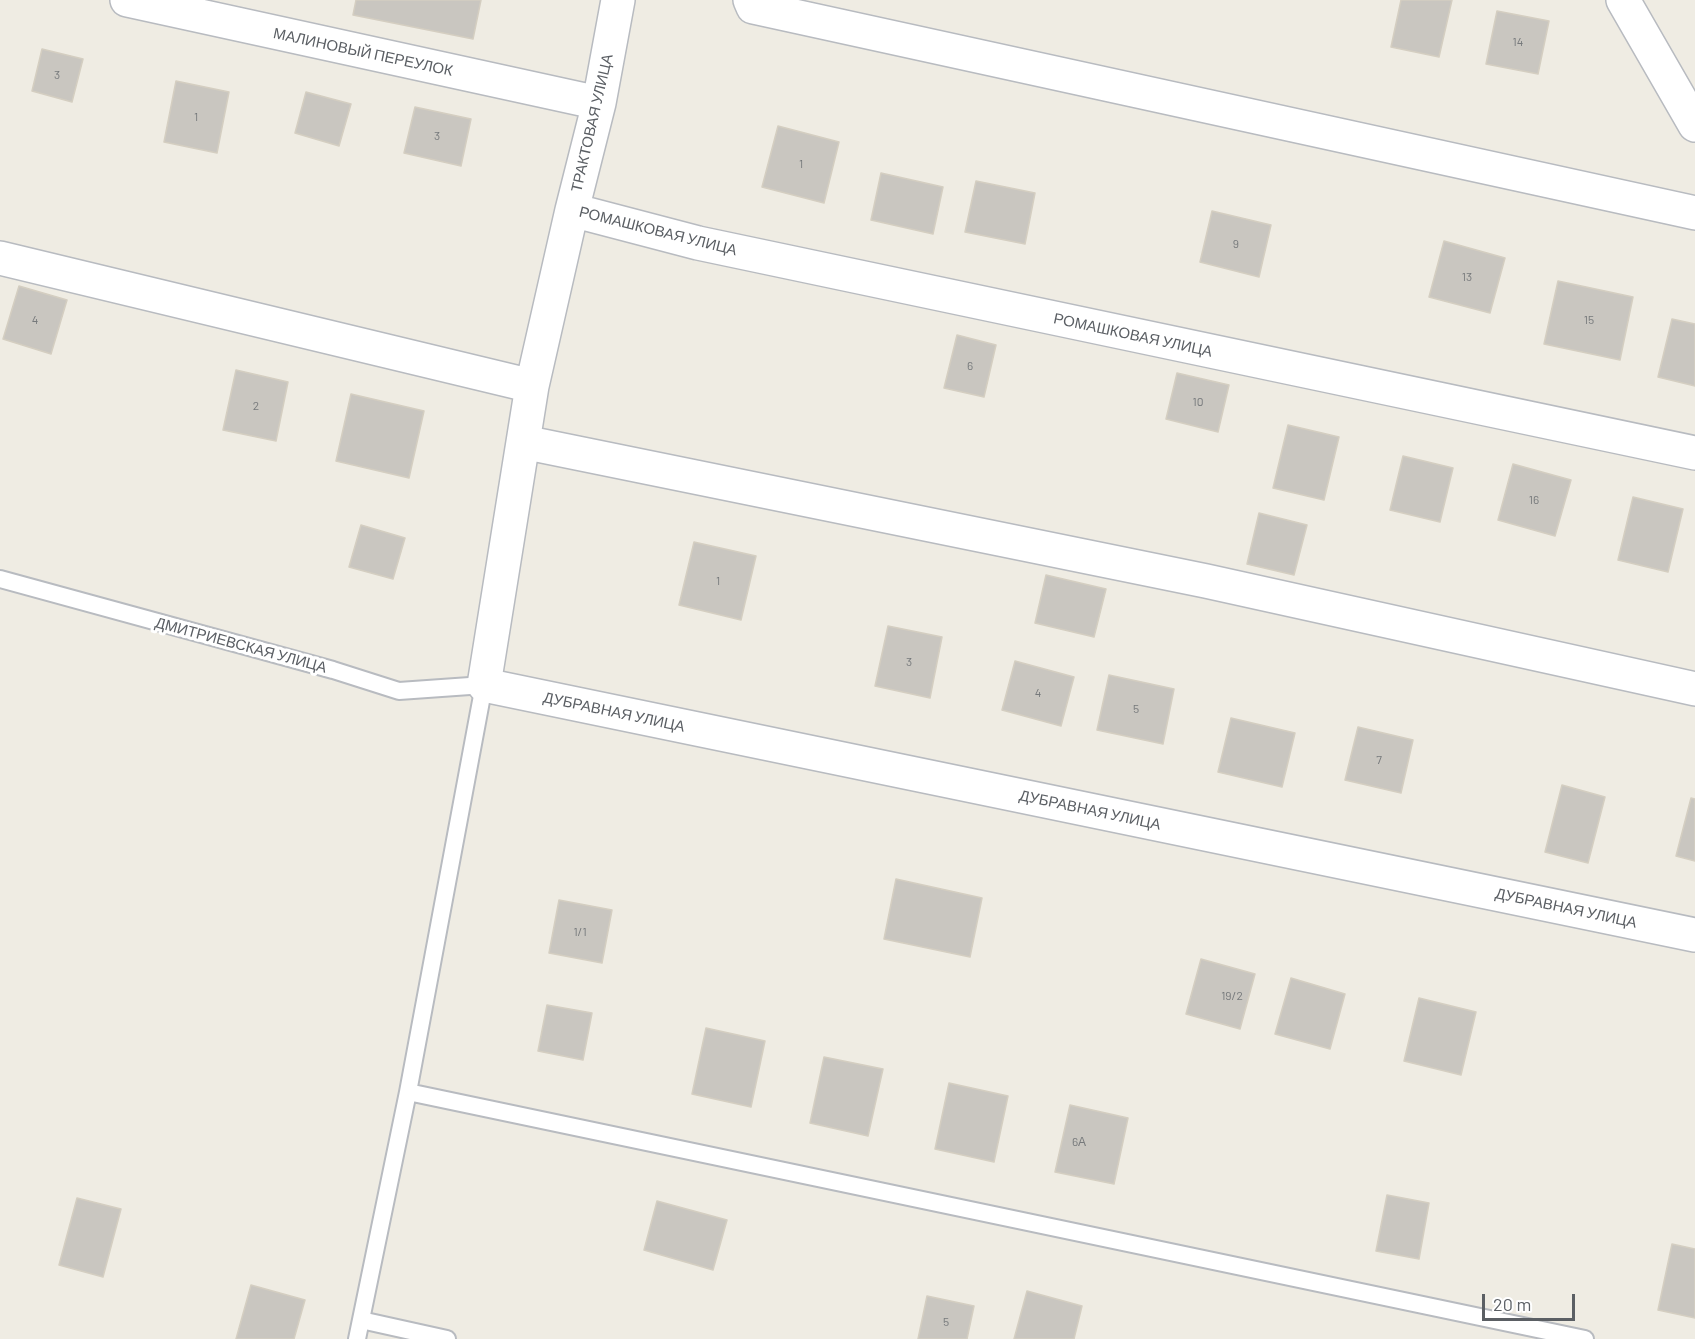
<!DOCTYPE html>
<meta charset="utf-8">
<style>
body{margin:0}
#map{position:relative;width:1695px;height:1339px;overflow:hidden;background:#efece3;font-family:Barlow,sans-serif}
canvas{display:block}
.scale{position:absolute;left:1482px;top:1294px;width:93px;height:27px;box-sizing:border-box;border:3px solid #5b5f64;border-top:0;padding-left:8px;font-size:18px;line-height:21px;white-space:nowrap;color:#5b5f64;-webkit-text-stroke:4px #fff;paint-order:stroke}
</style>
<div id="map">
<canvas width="1695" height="1339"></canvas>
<div class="scale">20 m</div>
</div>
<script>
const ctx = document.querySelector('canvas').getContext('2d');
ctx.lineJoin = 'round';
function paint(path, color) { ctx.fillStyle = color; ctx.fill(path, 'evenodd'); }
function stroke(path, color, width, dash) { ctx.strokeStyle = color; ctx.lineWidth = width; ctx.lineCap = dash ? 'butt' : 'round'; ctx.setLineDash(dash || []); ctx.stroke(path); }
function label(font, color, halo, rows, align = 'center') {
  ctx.font = font + ' Barlow,sans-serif'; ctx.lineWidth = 6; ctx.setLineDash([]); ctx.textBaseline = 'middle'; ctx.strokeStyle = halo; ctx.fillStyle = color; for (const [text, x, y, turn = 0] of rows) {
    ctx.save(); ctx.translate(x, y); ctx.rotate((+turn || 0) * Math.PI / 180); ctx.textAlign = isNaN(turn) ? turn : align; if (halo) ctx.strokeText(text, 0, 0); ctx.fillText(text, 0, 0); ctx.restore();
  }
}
const building = new Path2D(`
 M356,0H481L473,39L353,15Z
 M1401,0H1452L1439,57L1391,47Z
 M1497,11L1549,21L1538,74L1486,64Z
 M42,49L83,59L72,102L32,91Z
 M176,81L229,92L217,153L164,142Z
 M306,92L351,104L339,146L295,133Z
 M415,107L471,119L461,166L404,153Z
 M778,126L839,142L824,203L762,187Z
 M881,173L943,187L933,234L871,220Z
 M976,181L1035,193L1025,244L965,232Z
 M1212,211L1271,225L1259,277L1200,262Z
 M1444,241L1505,258L1490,313L1429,297Z
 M1558,281L1633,297L1620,360L1544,344Z
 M19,286L67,300L51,354L3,339Z
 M1672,319L1695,324V386L1658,377Z
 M957,335L996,345L984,397L944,388Z
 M236,370L288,382L276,441L223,430Z
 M1177,373L1229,385L1218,432L1166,419Z
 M351,394L424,411L409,478L336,461Z
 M1288,425L1339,437L1324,500L1273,488Z
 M1403,456L1453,468L1440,522L1390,510Z
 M1513,464L1571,480L1555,536L1498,520Z
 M1633,497L1683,509L1668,572L1618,560Z
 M1259,513L1307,525L1294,575L1247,564Z
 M361,525L405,538L393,579L349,567Z
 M694,542L756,556L741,620L679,605Z
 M1046,575L1106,589L1094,637L1035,623Z
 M888,626L942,637L930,698L875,686Z
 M1015,661L1074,677L1061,726L1002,710Z
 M1109,675L1174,689L1163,744L1097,730Z
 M1231,718L1295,733L1282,787L1218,772Z
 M1358,727L1413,740L1401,793L1345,780Z
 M1562,785L1605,797L1588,863L1545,852Z
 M1691,798L1695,799V861L1676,856Z
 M896,879L982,898L970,957L884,939Z
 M559,900L612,910L602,963L549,953Z
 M1201,959L1255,974L1240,1029L1186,1014Z
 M1291,978L1345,994L1330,1049L1275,1034Z
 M1419,998L1476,1012L1461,1075L1404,1061Z
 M547,1005L592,1013L583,1060L538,1051Z
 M706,1028L765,1041L751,1107L692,1094Z
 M824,1057L883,1069L868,1136L810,1123Z
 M949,1083L1008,1096L994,1162L935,1149Z
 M1070,1105L1128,1118L1114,1184L1055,1172Z
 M1387,1195L1429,1203L1419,1259L1376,1251Z
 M77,1198L121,1209L103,1277L59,1265Z
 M657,1201L727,1220L713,1270L644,1250Z
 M1672,1244L1695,1249V1318L1658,1310Z
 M251,1285L305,1300L294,1339H236Z
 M1027,1291L1082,1306L1074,1339H1014Z
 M927,1296L974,1306L967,1339H918Z`);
paint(building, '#c9c6c0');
stroke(building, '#d4cec1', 1.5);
const lane = new Path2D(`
 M0,579L333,670L399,691L484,685L408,1092L357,1339
 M408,1092L1585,1339
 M361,1320L447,1339`);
const street = new Path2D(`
 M127,0L599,103
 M618,0L599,103L572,210L532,386L484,685L1695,935
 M750,0L753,7L1695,213
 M1623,0L1695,125
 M572,210L698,243L1695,453
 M0,258L532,386
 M523,442L1206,581L1695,689`);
stroke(lane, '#b8bbc0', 20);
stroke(street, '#b8bbc0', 36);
stroke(lane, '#fff', 16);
stroke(street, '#fff', 33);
label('12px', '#76797b', null, [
 ["14",1518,42],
 ["3",57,75],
 ["1",196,117],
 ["3",437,136],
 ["1",801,164],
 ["9",1236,244],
 ["13",1467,277],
 ["4",35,320],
 ["15",1589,320],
 ["6",970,366],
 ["10",1198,402],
 ["2",256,406],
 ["16",1534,500],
 ["1",718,581],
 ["3",909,662],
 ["4",1038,693],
 ["5",1136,709],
 ["7",1379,760],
 ["1/1",580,932],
 ["19/2",1232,996],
 ["6А",1079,1142],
 ["5",946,1322]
]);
label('15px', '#5b5f64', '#fff', [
 ["МАЛИНОВЫЙ ПЕРЕУЛОК",363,52,12],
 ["ТРАКТОВАЯ УЛИЦА",592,123,-77],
 ["РОМАШКОВАЯ УЛИЦА",658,231,14],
 ["РОМАШКОВАЯ УЛИЦА",1133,335,12],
 ["ДМИТРИЕВСКАЯ УЛИЦА",241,645,15],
 ["ДУБРАВНАЯ УЛИЦА",614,712,12],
 ["ДУБРАВНАЯ УЛИЦА",1090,810,12],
 ["ДУБРАВНАЯ УЛИЦА",1566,908,12]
]);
</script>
